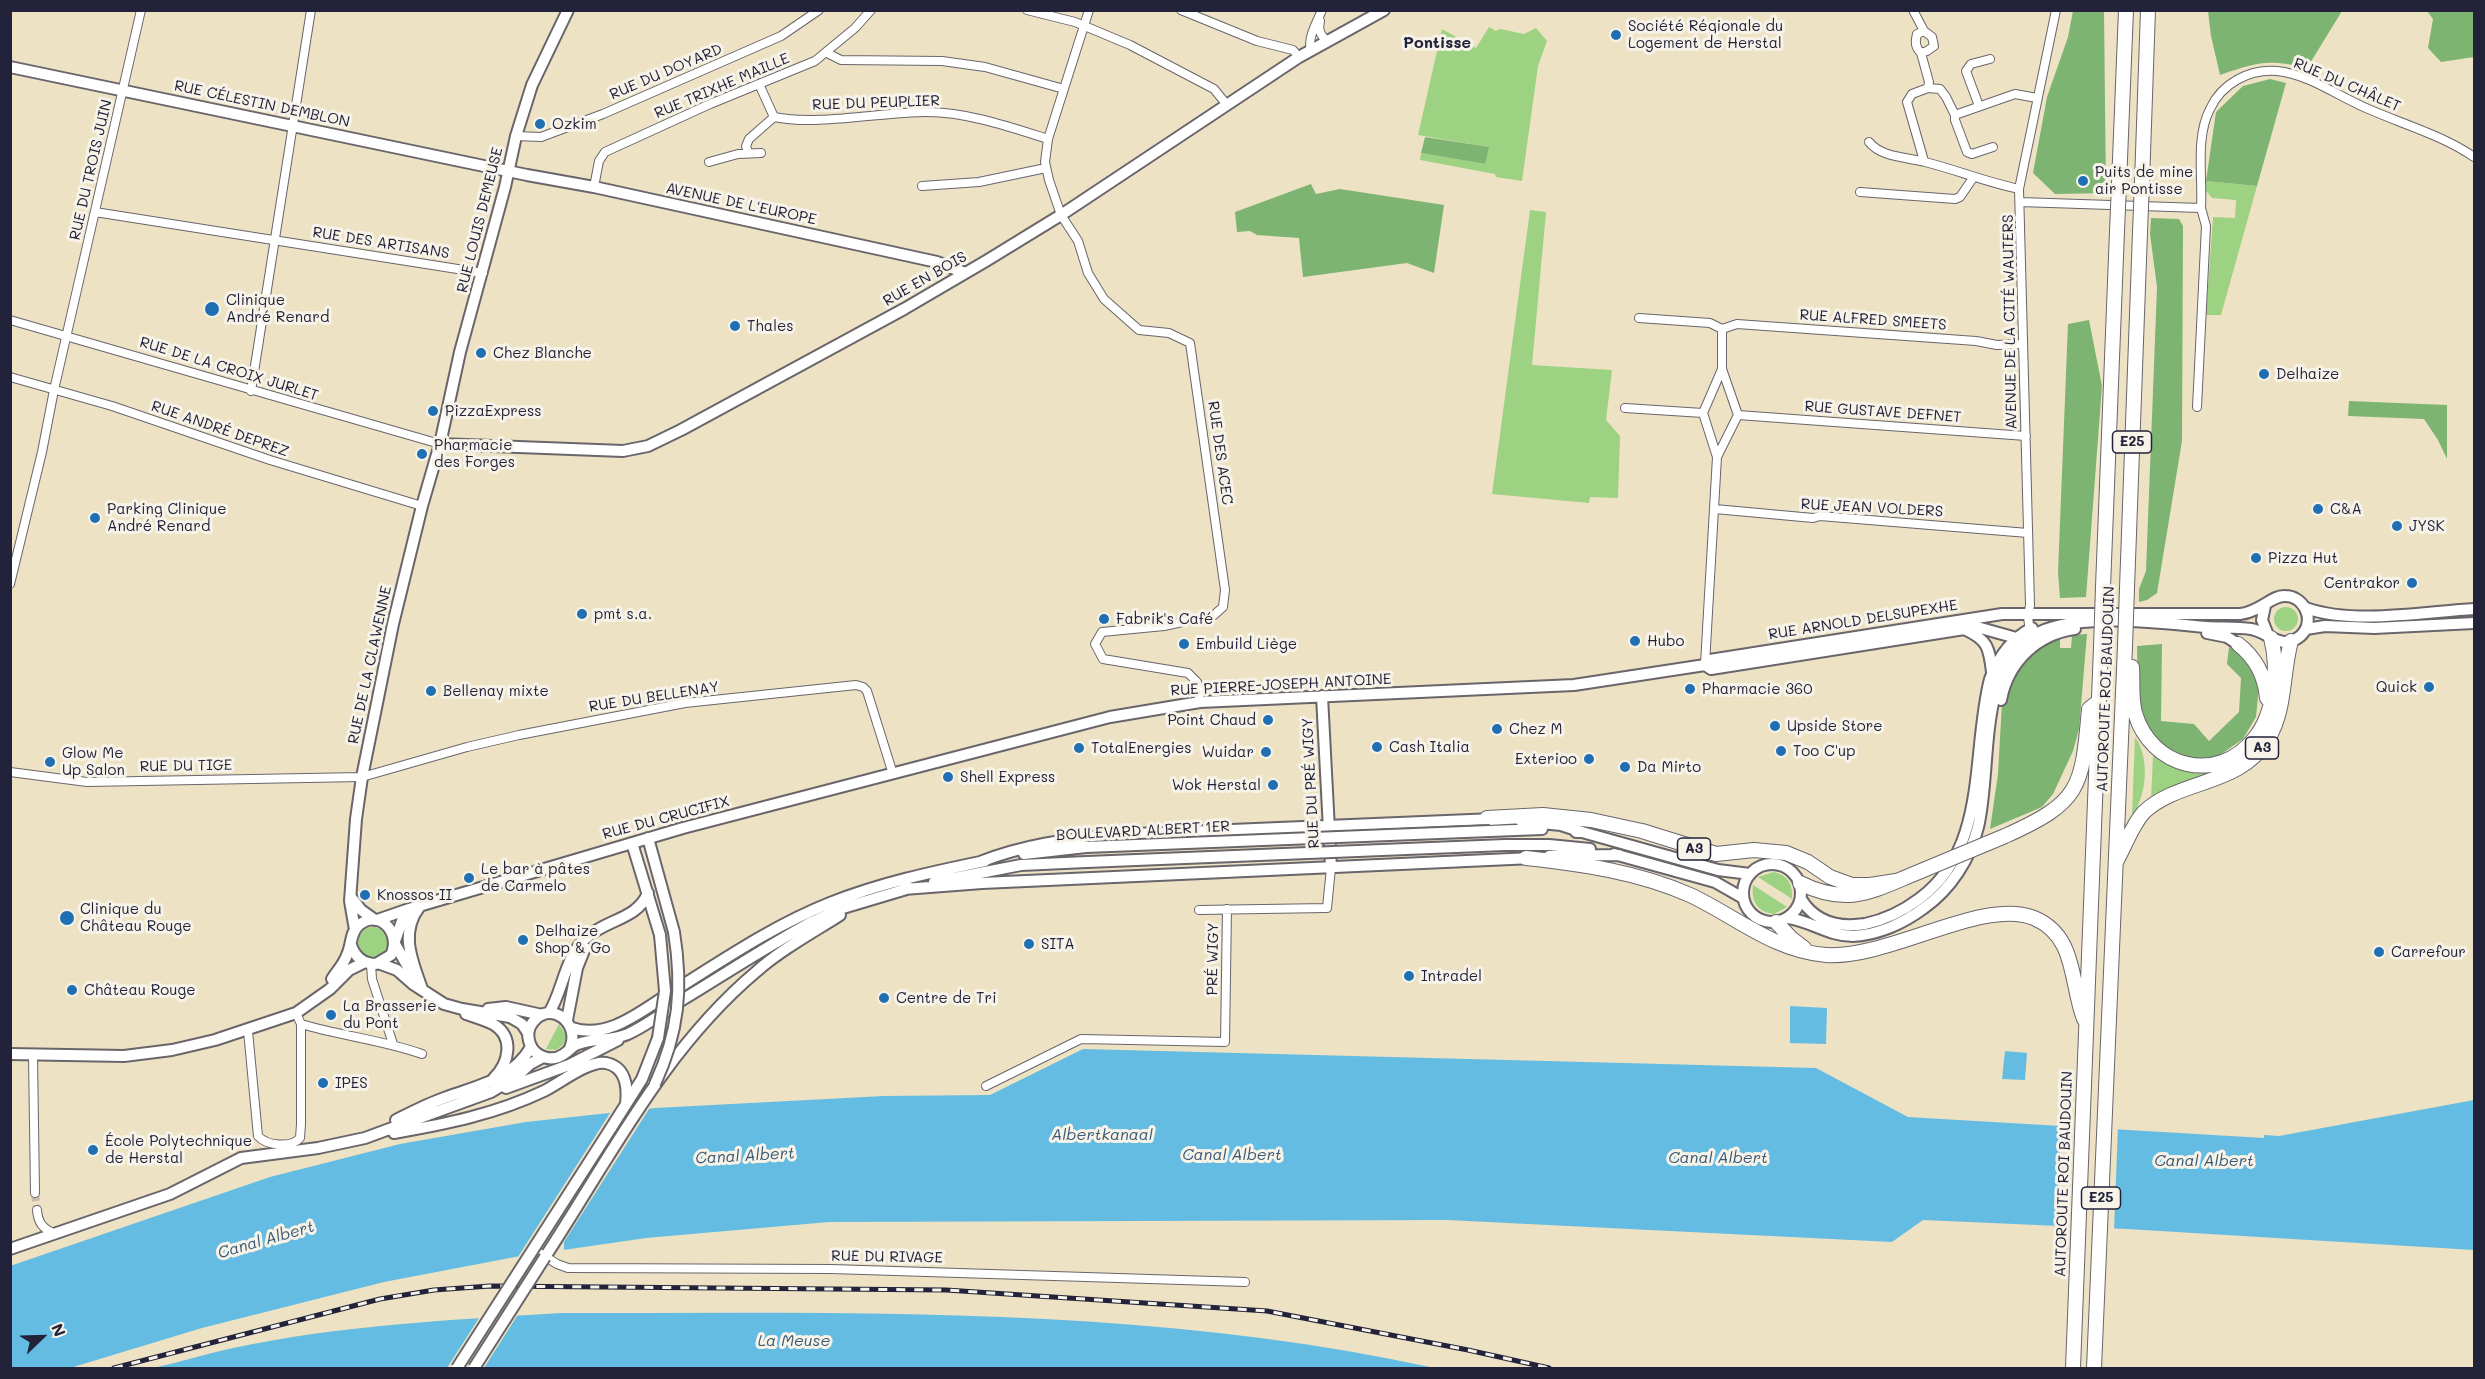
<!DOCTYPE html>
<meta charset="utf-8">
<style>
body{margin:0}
#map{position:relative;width:2485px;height:1379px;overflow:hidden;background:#ede2c4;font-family:Mali,sans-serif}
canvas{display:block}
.frame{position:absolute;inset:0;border:12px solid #22223b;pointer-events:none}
.north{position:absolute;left:12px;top:1307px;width:60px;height:60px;-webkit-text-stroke:4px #f7f3e8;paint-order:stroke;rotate:67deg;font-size:16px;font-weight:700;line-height:24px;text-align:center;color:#22223b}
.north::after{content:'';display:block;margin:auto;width:21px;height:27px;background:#22223b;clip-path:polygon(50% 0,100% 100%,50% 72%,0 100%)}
</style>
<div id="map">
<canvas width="2485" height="1379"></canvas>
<div class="frame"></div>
<div class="north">N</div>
</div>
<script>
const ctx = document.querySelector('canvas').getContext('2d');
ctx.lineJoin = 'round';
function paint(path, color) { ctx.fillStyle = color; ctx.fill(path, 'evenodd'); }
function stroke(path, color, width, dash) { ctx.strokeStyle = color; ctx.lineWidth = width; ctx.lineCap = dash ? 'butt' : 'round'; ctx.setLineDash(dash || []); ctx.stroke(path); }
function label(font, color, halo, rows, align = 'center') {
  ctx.font = font + ' Mali,sans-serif'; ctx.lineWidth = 6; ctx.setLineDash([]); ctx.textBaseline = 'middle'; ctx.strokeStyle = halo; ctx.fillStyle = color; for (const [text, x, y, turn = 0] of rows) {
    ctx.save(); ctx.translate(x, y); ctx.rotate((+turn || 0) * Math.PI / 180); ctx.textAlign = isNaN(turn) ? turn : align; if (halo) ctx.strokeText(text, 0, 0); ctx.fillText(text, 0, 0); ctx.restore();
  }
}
paint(new Path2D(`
 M1489,27L1496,31L1500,29L1524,34L1536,28L1547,41L1538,66L1522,181L1496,177L1495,174L1420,160L1421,153L1485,164L1488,147L1418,135L1442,29L1476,48Z
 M2206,181L2257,186L2221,315H2206L2213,217L2235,218L2236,200L2212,198L2206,191Z
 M1530,210L1546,212L1532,365L1612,370L1606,420L1620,436L1618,498L1590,497L1589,503L1492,494Z
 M2274 619a12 12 0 1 1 24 0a12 12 0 1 1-24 0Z
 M2135,737C2150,758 2147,795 2132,816Z
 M2153,755C2174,771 2194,773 2220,770L2151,801Z
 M1774,872C1788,875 1793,884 1792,899L1758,877Z
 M1753,885L1787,907L1774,914C1757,912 1751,901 1753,885Z
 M358 942a15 15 0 1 1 30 0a15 15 0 1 1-30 0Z
 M559,1024L566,1035L564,1044L556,1050L546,1049Z`), '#9dd283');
paint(new Path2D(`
 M2073,11H2104L2106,193L2055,194L2033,173L2047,97L2068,37Z
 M2208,11V10L2342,11L2307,68C2267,59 2259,62 2220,75L2211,36Z
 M2427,11H2474V57L2441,62L2428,48L2433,19Z
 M2270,79L2286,83L2257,186L2206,181L2216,112L2243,86Z
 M1425,137L1489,147L1485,164L1421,153Z
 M1311,184L1316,194L1340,189L1444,205L1434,273L1407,263L1303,277L1299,238L1257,235L1250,231L1237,232L1235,212Z
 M2151,218L2179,219L2183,226L2182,441L2157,593L2147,600L2139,602V589L2146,571L2157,287L2150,234Z
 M2089,320L2102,386L2086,597L2060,598L2058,572L2068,324Z
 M2349,401L2447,405V459L2438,440L2424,419L2348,416Z
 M2087,634L2079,729L2073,751L2053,794L2042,807L1990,829L1998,774L2002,702L2018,666L2045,642L2060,639V648H2071L2072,635Z
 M2162,644L2161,721L2194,724L2209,741L2239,712L2241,678L2227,664L2229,647L2246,656L2259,686L2256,717L2243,739L2217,757L2186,759L2167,751L2146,727L2138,703L2137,646Z`), '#7eb471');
paint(new Path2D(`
 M1790,1006L1827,1008L1826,1044L1790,1043Z
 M1083,1049L1816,1068L1908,1117L2264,1138V1135L2279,1136L2474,1100V1250L2127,1229L1923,1220L1892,1242L1447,1220L829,1222L646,1238L515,1257L384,1282L202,1328L70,1368H11L10,1266L270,1177L400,1144L526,1122L655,1108L884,1096L990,1095Z
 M2005,1051L2027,1053L2025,1080L2002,1079Z
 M561,1313C853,1313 1148,1305 1435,1368H153C180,1362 206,1354 233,1348C341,1325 452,1320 561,1313Z`), '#65bce2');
paint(new Path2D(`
 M651,1106L564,1242V1252L516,1260L612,1110Z
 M2062,1123L2118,1126L2114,1231L2057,1229Z
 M519,1313L484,1368H447L481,1315Z`), '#ede2c4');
stroke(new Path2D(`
 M35,1193L37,1210`), '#c4bca9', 8, [8, 4]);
const street = new Path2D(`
 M1027,10L1075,22L1130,45L1214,89L1227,105
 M1089,10L1048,139L1045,162L1049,180L1061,215L1078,241L1088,273L1104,299L1139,330L1169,333L1190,343L1225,590L1223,607L1214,615L1164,626L1102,632L1095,644L1103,659L1188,673L1197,682L1200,702
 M1181,10L1257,41L1293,50L1299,57
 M1913,10L1924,31
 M1320,21C1318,30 1320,35 1327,41
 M1311,51C1307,38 1317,22 1322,10
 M827,53L841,60L942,61L985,67L1064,89
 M1921,53C1915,47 1915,42 1917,34L1924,31L1932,37L1934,46L1927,51L1921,53L1929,82L1928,88L1912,94L1907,102L1924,161
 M759,84L774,117
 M1928,88L1940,89L1946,97L1955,115L2015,94L2037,98
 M1979,106L1966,71L1971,64L1990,59
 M1955,115V120L1967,152L1972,154L1993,147
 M774,117C818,126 880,112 927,112C967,112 1010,127 1048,139
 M516,136L541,137L603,114L781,36L819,10
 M1869,142C1882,158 1907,157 1925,162C1957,170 1986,182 2019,189
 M748,152L746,146L749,139L774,117
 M709,162L738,154L761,153
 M922,186L979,182L1046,168
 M594,187L599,161L605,152L710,104L815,61L855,28L871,10
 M1860,192L1955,199L1960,197L1973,178
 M2020,202L2201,208C2203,177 2195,138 2210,109C2222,83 2249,69 2277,71C2308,74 2338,96 2366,108C2402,124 2442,135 2474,157
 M95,212L483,273
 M1639,318L1710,323L1722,329
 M10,320L440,444
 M1722,329L1737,324L1976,341L1997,345L2022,344
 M10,377L112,406L270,460L422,506
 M251,391L311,10
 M2197,407L2206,226L2201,208
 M1625,408L1703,413
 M1738,415L2026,436
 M1717,457L1738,415L1722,369V329
 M1715,509L1813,518L1820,516L2028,533
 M10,584L42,452L54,390L141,10
 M2030,632L2028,617L2030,605L2019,189L2056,10
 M1705,664L1717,457L1703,413L1722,369
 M10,772L87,782L362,777L467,747L519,735L685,703L856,685L863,687L867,691L893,774
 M1199,910L1327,908L1331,868
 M371,964L372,979L393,1044
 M301,1024C341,1036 383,1040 422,1054
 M248,1031L258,1136C267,1146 291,1148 300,1138L301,1124V1024L296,1013
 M33,1055L35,1193
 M986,1086L1081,1039L1225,1042L1227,909
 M37,1210C38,1222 42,1228 53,1233
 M533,1249L557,1264L568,1268L831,1269L1245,1282`);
const secondary = new Path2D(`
 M10,67L527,175L594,187L937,262L965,273
 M440,444L623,451L648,446L681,430L904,309L986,261L1061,215L1299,57L1384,10
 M2265,606L2262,620L2268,635
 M2306,608C2354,625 2424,612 2474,609
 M1964,629C1988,640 1989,647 1992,672
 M2306,629L2325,626L2374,628L2474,623
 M2207,633L2227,637L2238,644
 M1705,665L1711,669L1977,627L2020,639
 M1322,696L1331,868
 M2001,700C2008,662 2037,634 2075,629
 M1521,821L1561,825L1582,832
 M1490,831L1542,829
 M1576,832H1582L1718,870L1750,874
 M648,838L674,932
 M632,843L660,935
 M1505,845H1549L1590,849
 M1024,854L1086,847
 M1614,854L1715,882L1743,898
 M1549,856L1619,855
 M980,862C1023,845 1066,839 1112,835L1494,819
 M1743 893a29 29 0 1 1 58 0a29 29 0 1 1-58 0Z
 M934,882L1021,865L1087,862
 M904,889L982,883L1533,858
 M351,897L361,910L375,920
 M1801,899C1815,922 1839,928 1865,924C1884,920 1903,911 1919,899C1989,848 1971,753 1990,679C1998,658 2011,639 2032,628
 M420,906C399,933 412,960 422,989
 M377,920L409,909L683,828L1110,717L1200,702L1574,685L1705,665L1709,660L1716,659L2002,614H2240C2260,612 2272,595 2285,596C2303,596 2314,617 2304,632C2300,638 2292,642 2285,642C2273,642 2264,631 2251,629C2236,627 2221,628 2206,627C2160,623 2071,611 2032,636C1977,670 1992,770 1978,827C1970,859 1951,889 1924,908C1904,923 1878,935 1853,936C1828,936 1811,921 1788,918
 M355,930L350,901L356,819L362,777L393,624L422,506L440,444L460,352L505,187L516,136L532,85L568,10
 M395,941L402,921L412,911
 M395,944L412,974
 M378,963L397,970L413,984L444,1004L462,1009L510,1017L522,1024L528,1033
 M332,979C337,971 344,964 347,955C352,945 350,932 359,925C379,908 402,933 391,955L376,964C363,964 355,957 351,945
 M488,1009L506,1007L542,1015
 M549,1013C563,991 565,956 586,938C606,919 637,920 648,893
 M466,1014C475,1017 485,1020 493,1024C515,1037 509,1063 494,1078
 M567,1020L577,968L585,948
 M572,1028C607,1040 640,1012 667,995C720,962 772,926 830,903C880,883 932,872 985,861
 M570,1048C581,1024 551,999 533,1022C528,1028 527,1036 530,1044C535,1057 552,1063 564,1054C569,1051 572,1046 578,1044C594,1038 612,1041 628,1034C647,1025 665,1012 682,1000C725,974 767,946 812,922L843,908L910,888
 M10,1054L124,1056L172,1050L215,1040L296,1013L330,989L349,970L365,962
 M506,1088L569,1065L618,1040
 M396,1120C412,1112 427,1104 444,1098C477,1086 512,1080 531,1047
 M611,1128L642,1079L658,1038
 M394,1133C446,1124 496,1114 544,1091C560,1083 589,1060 606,1063C626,1067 628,1087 626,1104
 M10,1249L170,1194L241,1158L318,1148L365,1138L392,1128L491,1092L516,1077L530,1064L543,1057
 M545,1257C610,1158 664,1049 757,971C782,949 812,933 840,915`);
const highway = new Path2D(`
 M2142,182L2148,10
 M2119,184L2126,10
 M2103,587L2117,231
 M2127,588L2140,232
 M2238,644C2256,658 2265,676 2267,698
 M2132,667C2133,683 2131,698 2135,713C2151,768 2217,785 2254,739C2275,714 2279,668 2271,638
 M1487,818L1543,815L1591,820L1642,831L1716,854L1754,850L1786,853L1808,862L1830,877L1852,885H1870L1896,881
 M2005,836C2081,802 2082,788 2089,709L2099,701
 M1526,858C1582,864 1638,872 1690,895C1735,916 1774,951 1826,955C1890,959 1983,897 2034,918C2077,936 2070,983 2084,1019
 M2117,860C2126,844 2132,825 2144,812C2179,779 2241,786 2268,739C2286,709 2282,674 2291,641
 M1800,883C1850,908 1876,889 1921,871
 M1776,922L1791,938L1804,948
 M2073,1368L2101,647
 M2094,1368L2125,646`);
stroke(street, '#69656b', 10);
stroke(secondary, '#69656b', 14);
stroke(highway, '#69656b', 16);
stroke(street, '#fff', 8);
stroke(secondary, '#fff', 10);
stroke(highway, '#fff', 14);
const rail = new Path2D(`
 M114,1368L380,1299L434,1290L490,1286L946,1290L1267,1311L1468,1350L1549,1368`);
stroke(rail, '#22223b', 5);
stroke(rail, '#f7f3e8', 3, [9]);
const secondaryBridge = new Path2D(`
 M1086,847L1490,831
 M1087,862L1505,845
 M658,1038L665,991L660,935
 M655,1084C679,1032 683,988 674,932
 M457,1368L611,1128
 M474,1368L545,1257`);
const highwayBridge = new Path2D(`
 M2117,231L2119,184
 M2140,232L2142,182
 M2125,646L2127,588
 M2101,647L2103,587
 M1921,871L2005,836`);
stroke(secondaryBridge, '#69656b', 14, []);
stroke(highwayBridge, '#69656b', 16, []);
stroke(secondaryBridge, '#fff', 10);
stroke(highwayBridge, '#fff', 14);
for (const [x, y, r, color] of [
 [1616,35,6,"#1f6fb2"],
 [540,124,6,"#1f6fb2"],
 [2083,181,6,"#1f6fb2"],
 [212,309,8,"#1f6fb2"],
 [735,326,6,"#1f6fb2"],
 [481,353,6,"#1f6fb2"],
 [2264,374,6,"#1f6fb2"],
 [433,411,6,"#1f6fb2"],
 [422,454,6,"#1f6fb2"],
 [2318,509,6,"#1f6fb2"],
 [95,518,6,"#1f6fb2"],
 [2397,526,6,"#1f6fb2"],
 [2256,558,6,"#1f6fb2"],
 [2412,583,6,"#1f6fb2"],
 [582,614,6,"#1f6fb2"],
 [1104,619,6,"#1f6fb2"],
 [1635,641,6,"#1f6fb2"],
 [1184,644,6,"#1f6fb2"],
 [2429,687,6,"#1f6fb2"],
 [1690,689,6,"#1f6fb2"],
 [431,691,6,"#1f6fb2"],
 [1268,720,6,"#1f6fb2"],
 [1775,726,6,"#1f6fb2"],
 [1497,729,6,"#1f6fb2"],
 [1377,747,6,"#1f6fb2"],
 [1079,748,6,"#1f6fb2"],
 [1781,751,6,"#1f6fb2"],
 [1266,752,6,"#1f6fb2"],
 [1589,759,6,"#1f6fb2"],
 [50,762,6,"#1f6fb2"],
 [1625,767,6,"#1f6fb2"],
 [948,777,6,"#1f6fb2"],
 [1273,785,6,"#1f6fb2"],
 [469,878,6,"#1f6fb2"],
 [365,895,6,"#1f6fb2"],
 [67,918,8,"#1f6fb2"],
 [523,940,6,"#1f6fb2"],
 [1029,944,6,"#1f6fb2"],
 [2379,952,6,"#1f6fb2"],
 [1409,976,6,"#1f6fb2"],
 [72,990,6,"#1f6fb2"],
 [884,998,6,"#1f6fb2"],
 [331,1015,6,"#1f6fb2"],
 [323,1083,6,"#1f6fb2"],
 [93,1150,6,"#1f6fb2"]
]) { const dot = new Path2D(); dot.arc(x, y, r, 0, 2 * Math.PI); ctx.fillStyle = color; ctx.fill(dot); stroke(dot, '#f7f3e8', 2); }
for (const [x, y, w] of [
 [2132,442,39],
 [2262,748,33],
 [1694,849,33],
 [2101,1198,39]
]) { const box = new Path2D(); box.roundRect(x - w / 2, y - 11, w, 22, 4.5); ctx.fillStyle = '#f7f3e8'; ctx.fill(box); stroke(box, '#22223b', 1.5); }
label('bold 14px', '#22223b', null, [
 ["E25",2132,442],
 ["A3",2262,748],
 ["A3",1694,849],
 ["E25",2101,1198]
]);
label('15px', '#22223b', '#f7f3e8', [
 ["Société Régionale du",1628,26],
 ["Logement de Herstal",1628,43],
 ["Ozkim",552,124],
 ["Puits de mine",2095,172],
 ["air Pontisse",2095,189],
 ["Clinique",226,300],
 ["André Renard",226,317],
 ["Thales",747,326],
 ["Chez Blanche",493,353],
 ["Delhaize",2276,374],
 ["PizzaExpress",445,411],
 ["Pharmacie",434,445],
 ["des Forges",434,462],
 ["Parking Clinique",107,509],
 ["André Renard",107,526],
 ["C&A",2330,509],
 ["JYSK",2409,526],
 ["Pizza Hut",2268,558],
 ["Centrakor",2400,583,"right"],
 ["pmt s.a.",594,614],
 ["Fabrik's Café",1116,619],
 ["Hubo",1647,641],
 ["Embuild Liège",1196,644],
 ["Quick",2417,687,"right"],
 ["Pharmacie 360",1702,689],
 ["Bellenay mixte",443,691],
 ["Point Chaud",1256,720,"right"],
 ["Upside Store",1787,726],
 ["Chez M",1509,729],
 ["Cash Italia",1389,747],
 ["TotalEnergies",1091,748],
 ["Too C'up",1793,751],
 ["Wuidar",1254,752,"right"],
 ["Glow Me",62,753],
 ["Up Salon",62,770],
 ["Exterioo",1577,759,"right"],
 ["Da Mirto",1637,767],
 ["Shell Express",960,777],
 ["Wok Herstal",1261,785,"right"],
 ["Le bar à pâtes",481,869],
 ["de Carmelo",481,886],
 ["Knossos II",377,895],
 ["Clinique du",80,909],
 ["Château Rouge",80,926],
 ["Delhaize",535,931],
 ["Shop & Go",535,948],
 ["SITA",1041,944],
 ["Carrefour",2391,952],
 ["Intradel",1421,976],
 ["Château Rouge",84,990],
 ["Centre de Tri",896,998],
 ["La Brasserie",343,1006],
 ["du Pont",343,1023],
 ["IPES",335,1083],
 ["École Polytechnique",105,1141],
 ["de Herstal",105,1158]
], 'left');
label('15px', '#22223b', '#f7f3e8', [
 ["RUE DU DOYARD",666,72,-23],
 ["RUE DU CHÂLET",2347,85,23],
 ["RUE TRIXHE MAILLE",722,86,-23],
 ["RUE DU PEUPLIER",876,103,-2],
 ["RUE CÉLESTIN DEMBLON",262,104,12],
 ["RUE DU TROIS JUIN",91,170,-77],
 ["AVENUE DE L'EUROPE",741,204,12],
 ["RUE LOUIS DEMEUSE",480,220,-76],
 ["RUE DES ARTISANS",381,243,9],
 ["RUE EN BOIS",925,279,-30],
 ["RUE ALFRED SMEETS",1873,320,4],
 ["AVENUE DE LA CITÉ WAUTERS",2010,322,-91],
 ["RUE DE LA CROIX JURLET",229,369,17],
 ["RUE GUSTAVE DEFNET",1883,412,4],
 ["RUE ANDRÉ DEPREZ",220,429,19],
 ["RUE DES ACEC",1220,453,82],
 ["RUE JEAN VOLDERS",1872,508,3],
 ["RUE ARNOLD DELSUPEXHE",1863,620,-9],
 ["RUE DE LA CLAWENNE",370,665,-78],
 ["RUE PIERRE-JOSEPH ANTOINE",1281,685,-3],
 ["AUTOROUTE ROI BAUDOUIN",2106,689,-88],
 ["RUE DU BELLENAY",654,697,-9],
 ["RUE DU TIGE",186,766,-1],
 ["RUE DU PRÉ WIGY",1311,783,-93],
 ["RUE DU CRUCIFIX",666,818,-15],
 ["BOULEVARD ALBERT 1ER",1143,831,-3],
 ["PRÉ WIGY",1213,959,-89],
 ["AUTOROUTE ROI BAUDOUIN",2064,1174,-88],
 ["RUE DU RIVAGE",887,1257,1]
]);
label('bold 16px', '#22223b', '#f7f3e8', [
 ["Pontisse",1437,43]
]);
label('italic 16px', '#395875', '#f7f3e8', [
 ["Albertkanaal",1102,1135],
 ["Canal Albert",1232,1155],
 ["Canal Albert",745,1156,-3],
 ["Canal Albert",1718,1158],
 ["Canal Albert",2204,1161],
 ["Canal Albert",266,1240,-16],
 ["La Meuse",794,1341]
]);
</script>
